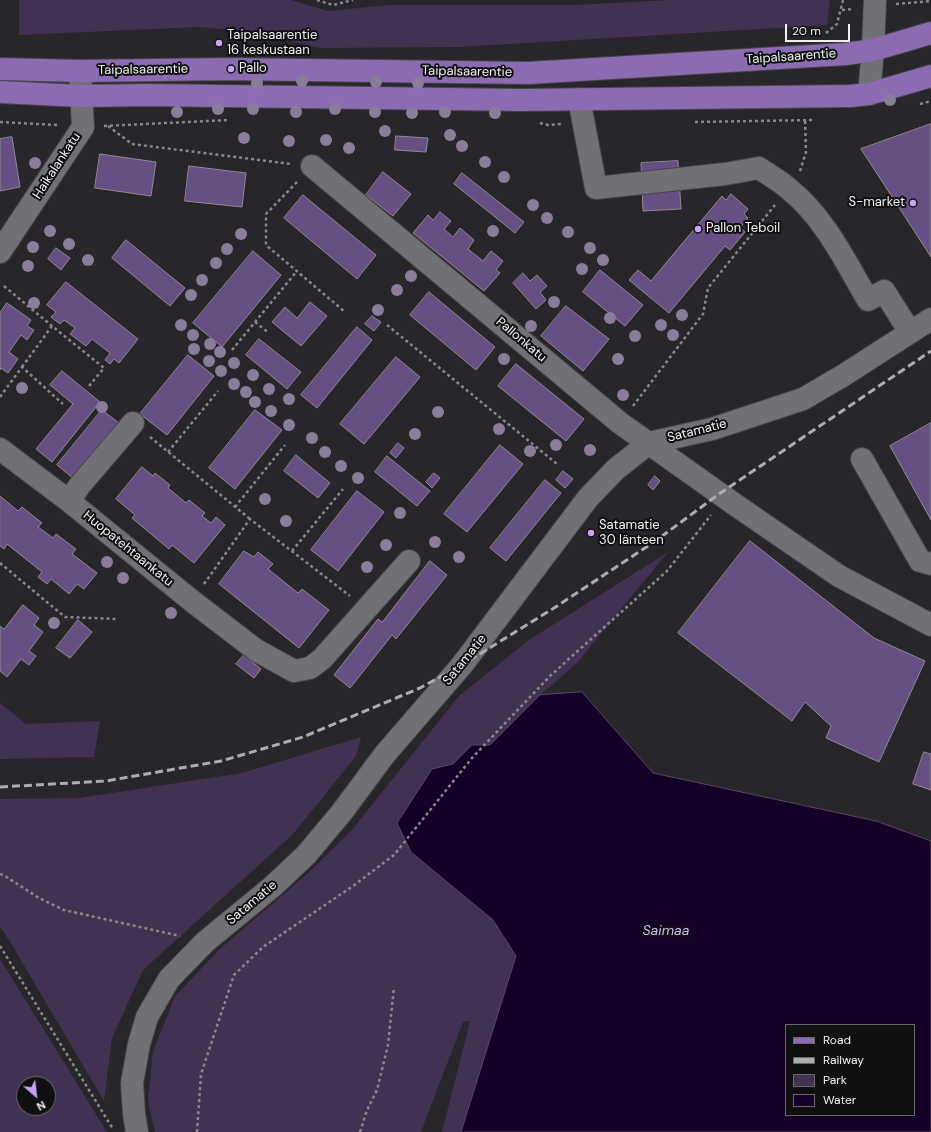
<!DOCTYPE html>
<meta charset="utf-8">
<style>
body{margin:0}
#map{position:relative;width:931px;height:1132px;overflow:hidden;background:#28262a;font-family:"DM Sans",sans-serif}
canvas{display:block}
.legend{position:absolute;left:785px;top:1024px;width:130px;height:92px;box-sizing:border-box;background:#101012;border:1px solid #6a6a6c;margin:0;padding:5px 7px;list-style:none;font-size:12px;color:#f1f0f2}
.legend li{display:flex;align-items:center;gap:8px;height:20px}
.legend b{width:20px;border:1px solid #6a6a6c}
.north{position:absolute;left:16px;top:1076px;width:40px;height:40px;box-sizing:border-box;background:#101012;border:1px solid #6a6a6c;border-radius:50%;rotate:152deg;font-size:11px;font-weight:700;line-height:16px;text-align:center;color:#f1f0f2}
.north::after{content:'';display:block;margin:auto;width:14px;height:18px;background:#c6a6f0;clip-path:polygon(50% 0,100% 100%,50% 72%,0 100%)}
.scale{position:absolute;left:785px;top:24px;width:65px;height:18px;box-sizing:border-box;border:2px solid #f1f0f2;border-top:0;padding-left:5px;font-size:12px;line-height:14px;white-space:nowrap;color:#f1f0f2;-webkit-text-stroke:3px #101012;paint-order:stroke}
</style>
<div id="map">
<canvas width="931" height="1132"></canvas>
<ul class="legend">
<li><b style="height:5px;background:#8b6bb1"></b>Road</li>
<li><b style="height:5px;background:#adacaf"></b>Railway</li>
<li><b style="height:11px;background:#413253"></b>Park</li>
<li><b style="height:11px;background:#150028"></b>Water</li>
</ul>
<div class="north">N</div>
<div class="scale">20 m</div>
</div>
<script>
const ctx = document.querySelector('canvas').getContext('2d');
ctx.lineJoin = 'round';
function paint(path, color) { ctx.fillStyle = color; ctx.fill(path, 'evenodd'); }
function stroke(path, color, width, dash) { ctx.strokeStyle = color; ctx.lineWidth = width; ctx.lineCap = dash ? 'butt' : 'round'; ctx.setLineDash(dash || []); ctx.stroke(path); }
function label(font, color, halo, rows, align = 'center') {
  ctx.font = font + ' "DM Sans",sans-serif'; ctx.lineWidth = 4; ctx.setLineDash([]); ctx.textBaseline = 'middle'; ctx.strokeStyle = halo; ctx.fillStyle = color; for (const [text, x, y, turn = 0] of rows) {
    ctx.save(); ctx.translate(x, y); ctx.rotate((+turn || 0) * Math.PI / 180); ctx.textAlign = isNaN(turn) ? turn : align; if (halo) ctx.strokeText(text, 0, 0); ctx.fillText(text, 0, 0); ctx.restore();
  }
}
paint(new Path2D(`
 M19,0H291L328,11L389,5H575L669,0H830L827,25L459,47L319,48L252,32L199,27L19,35Z
 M668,552L577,663L540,695L490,745H472L453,764L432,769L411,852L493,920L516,956L461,1132H442L470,1021L463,1022L421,1132H155L148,1102L153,1051L175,996L220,949L308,873L351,831L459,696L529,640Z
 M0,703L26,724L100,721L94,757L0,759Z
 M361,737L356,756L293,834L143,970L112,1038L104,1101L9,940L0,927V799L80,798L242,773Z
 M0,959L107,1132H0ZM24,1084H48V1108H24Z`), '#413253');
const water = new Path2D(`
 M582,692L653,773L876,821L931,841V1132H461L516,956L493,920L411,852L397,823L432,769L453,764L472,745H490L540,695ZM786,1025H914V1115H786Z`);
paint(water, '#150028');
stroke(water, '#574865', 1);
const building = new Path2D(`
 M931,124V257L861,149Z
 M396,136L428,138L426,152L395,150Z
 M12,137L20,187L0,191V139Z
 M100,154L156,162L151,196L95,188Z
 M678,161L681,209L643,211L641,163Z
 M189,166L246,173L242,207L185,201Z
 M383,172L411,194L393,216L366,195Z
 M462,173L524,222L515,233L454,184Z
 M731,194L748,209L744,214L748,218L740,228L745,232L730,250L725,246L669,313L629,280L638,270L651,281L722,196L726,200Z
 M303,195L376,255L357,279L284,218Z
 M440,212L451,221L444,229L453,237L460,228L474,240L468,249L483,261L491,251L503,261L496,270L500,273L484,291L413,233L428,215L433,220Z
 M126,240L185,288L170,306L112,258Z
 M56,248L70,258L61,270L48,259Z
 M253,251L281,275L222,347L193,323Z
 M600,270L643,305L625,326L583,292Z
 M523,273L530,281L537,275L547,286L540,292L546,300L536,309L513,283Z
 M66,282L138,339L119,363L114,359L110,364L105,360L110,353L92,339L86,346L70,334L75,328L64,320L60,324L51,317L56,312L47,305Z
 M429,292L495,347L476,370L410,315Z
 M310,302L327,316L301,346L272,322L285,307L297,318Z
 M7,303L31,320L27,326L34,330L27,340L21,335L9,352L18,359L8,373L1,368L0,370V313Z
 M566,306L609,339L583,371L541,336Z
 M372,316L381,322L374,331L365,324Z
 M357,327L372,340L317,408L301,395Z
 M259,339L301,372L287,389L246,355Z
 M188,355L214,376L167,435L140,414Z
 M396,357L420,377L364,444L340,424Z
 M516,364L584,419L566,441L498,386Z
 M62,371L100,402L52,462L36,449L73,404L50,385Z
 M102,410L119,423L74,479L57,465Z
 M255,410L282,430L235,489L209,468Z
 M931,423V520L890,446Z
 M398,443L404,448L396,458L390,453Z
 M500,445L523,464L467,532L444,514Z
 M296,455L330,483L318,498L284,471Z
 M387,456L430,491L417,506L375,472Z
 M142,467L153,476L155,473L170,485L168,488L186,503L189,500L205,513L202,516L211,523L216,517L225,525L194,563L172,545L169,549L132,518L135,515L116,499Z
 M563,471L573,479L565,488L556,480Z
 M434,473L440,478L432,488L426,482Z
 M655,476L660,481L653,490L648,485Z
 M545,480L561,493L506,561L490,548Z
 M357,491L384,512L338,571L311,550Z
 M0,496L18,511L22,507L42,523L38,527L53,538L56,534L76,549L72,554L97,573L84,589L77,584L69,594L51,579L47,584L38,577L42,572L7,544L4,549L0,546Z
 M750,541L874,638L925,661L879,762L826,738L831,726L805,702L792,721L678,633Z
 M244,551L254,557L258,552L273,564L268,569L298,593L302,589L329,610L299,648L219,584Z
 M430,561L447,575L396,639L392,635L350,688L334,675L378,619L382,622Z
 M23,605L39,618L34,625L43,632L29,651L36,656L29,665L21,659L7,677L0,671V626L4,629Z
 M78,620L92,632L70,658L56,648Z
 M244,655L261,669L254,678L236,664Z
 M924,752L931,754V790L913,784Z`);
paint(building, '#664f82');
stroke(building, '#8d8b90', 1);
const minor = new Path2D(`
 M869,94L873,50L875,0
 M579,99L596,188L725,174L759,168C769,175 780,181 789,189C825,218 845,261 868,300L884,291L910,332
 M312,166L620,423L737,506L839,576L931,625
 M0,252L83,127L80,71
 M0,449L69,501L192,601L256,650L294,671L310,668L322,659L409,561
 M862,459L920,561L931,564
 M69,501L80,485L133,423
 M137,1132L134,1114L132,1083L139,1044L147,1017L169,979L205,942L272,887L306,855L342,812L385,754L462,665L588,498L616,469L649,443L712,429L803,399L844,375L931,319`);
const major = new Path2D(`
 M0,69L80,71L231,69L528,73L846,54L873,50L931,33
 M0,92L81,96L147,95L521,100L850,96L869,94L931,76`);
stroke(minor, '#474549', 24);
stroke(major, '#474549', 24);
stroke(new Path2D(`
 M317,0L333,5L353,0
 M896,4L931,1
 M842,10L853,9
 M826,33L837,24L843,0
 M920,104L931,101
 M0,122L57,125
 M695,122L814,120
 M540,123L548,125L562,124
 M104,126L229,120
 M108,126L132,144L291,164
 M800,171L806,152L805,119
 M297,182L266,214V245L345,312
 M4,286L52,326
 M255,322L269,333
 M387,325L557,464
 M232,350L297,271
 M22,367L52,326L104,368L89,386
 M0,397L22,367L63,404
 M633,406L703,314L708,288L775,205
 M150,437L250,519
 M168,452L218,391
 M235,507L285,445
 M292,551L343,489
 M0,563L65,617L118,619
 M204,584L250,519L350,596
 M0,874L5,876L39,898L64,910L180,936
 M0,946L113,1129
 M197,1132L201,1074L234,975L263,947L353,886L394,855L472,758L551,675L667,571L711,515
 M360,1132L367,1110L377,1090L388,1045L394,987`), '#89888b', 2.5, [3, 3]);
stroke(minor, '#717074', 22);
stroke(major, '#8b6bb1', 22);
stroke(new Path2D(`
 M0,787L106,781L221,761L303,737L420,688L462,665L554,608L654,542L719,494L931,351`), '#adacaf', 3, [8, 4]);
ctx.fillStyle = '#897d9a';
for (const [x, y] of [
 [302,81],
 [376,82],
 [257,83],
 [418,83],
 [890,100],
 [218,109],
 [253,109],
 [335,109],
 [177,112],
 [296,112],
 [375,112],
 [445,112],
 [412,113],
 [495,113],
 [385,131],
 [450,135],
 [244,138],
 [326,140],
 [289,141],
 [462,146],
 [349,148],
 [485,162],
 [35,163],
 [504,177],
 [533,205],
 [547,218],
 [50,231],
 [493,231],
 [568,232],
 [241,234],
 [69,244],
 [33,247],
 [590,248],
 [227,249],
 [88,260],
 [603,260],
 [216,263],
 [28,266],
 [582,269],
 [411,276],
 [202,280],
 [397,290],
 [191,295],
 [554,302],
 [34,303],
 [378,310],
 [682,315],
 [610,318],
 [181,325],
 [661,325],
 [531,326],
 [193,335],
 [673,335],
 [635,336],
 [210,344],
 [194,349],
 [220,352],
 [504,359],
 [618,359],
 [209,361],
 [234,363],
 [221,371],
 [253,375],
 [234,384],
 [22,388],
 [269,389],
 [246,392],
 [623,395],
 [289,399],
 [255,402],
 [102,407],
 [271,411],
 [438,412],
 [289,425],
 [499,429],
 [415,434],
 [312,438],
 [556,445],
 [590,450],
 [530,451],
 [325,452],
 [341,466],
 [358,478],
 [265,499],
 [400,513],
 [286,521],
 [435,542],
 [386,545],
 [459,557],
 [107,562],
 [367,567],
 [123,578],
 [171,613],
 [54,623]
]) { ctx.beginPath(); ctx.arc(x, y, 6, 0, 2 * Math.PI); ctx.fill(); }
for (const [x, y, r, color] of [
 [219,43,4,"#c6a6f0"],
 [231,69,4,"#c6a6f0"],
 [913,203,4,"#c6a6f0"],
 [698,229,4,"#c6a6f0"],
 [591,533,4,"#c6a6f0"]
]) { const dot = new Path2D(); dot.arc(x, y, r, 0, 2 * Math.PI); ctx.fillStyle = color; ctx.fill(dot); stroke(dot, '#101012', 1.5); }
label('13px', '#f1f0f2', '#101012', [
 ["Taipalsaarentie",227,36],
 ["16 keskustaan",227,51],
 ["Pallo",239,69],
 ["S-market",905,203,"right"],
 ["Pallon Teboil",706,229],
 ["Satamatie",599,526],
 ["30 länteen",599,541]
], 'left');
label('13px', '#f1f0f2', '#101012', [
 ["Taipalsaarentie",791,57,-4],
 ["Taipalsaarentie",143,70,-1],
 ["Taipalsaarentie",467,72,1],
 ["Haikalankatu",57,166,-57],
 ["Pallonkatu",521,340,40],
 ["Satamatie",697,431,-14],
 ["Huopatehtaankatu",128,549,39],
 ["Satamatie",465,660,-51],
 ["Satamatie",252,903,-40]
]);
label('italic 14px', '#d1b7f5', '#101012', [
 ["Saimaa",666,931]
]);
</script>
